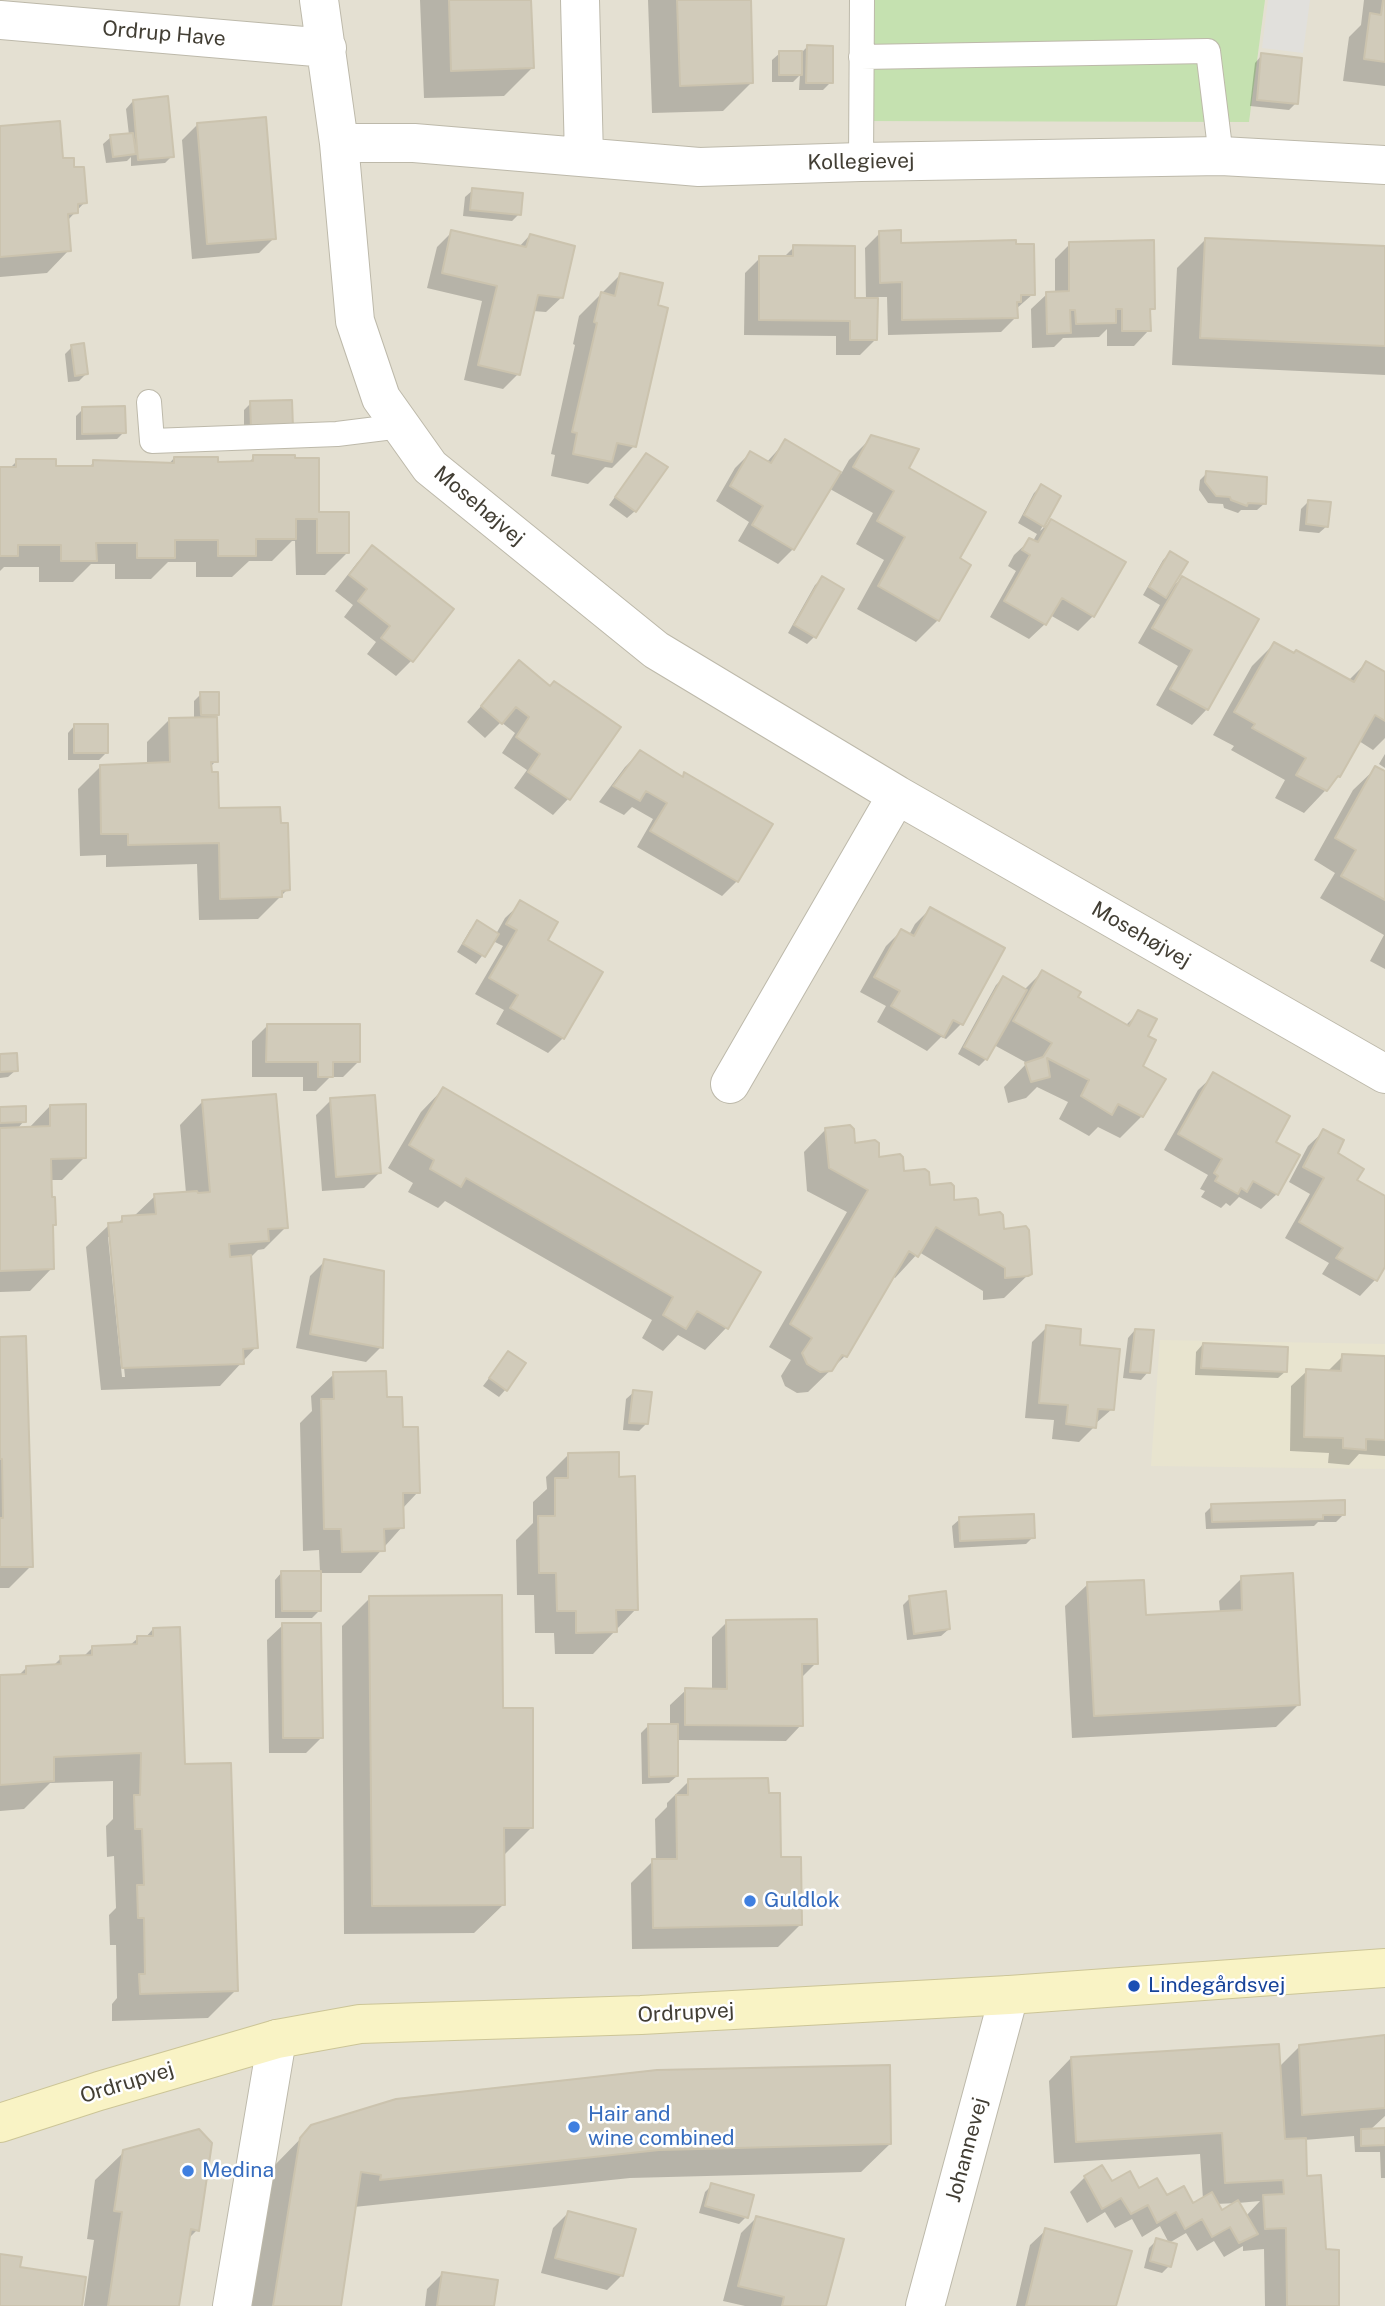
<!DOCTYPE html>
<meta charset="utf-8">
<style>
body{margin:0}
canvas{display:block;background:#f0eee4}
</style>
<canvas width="1385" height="2306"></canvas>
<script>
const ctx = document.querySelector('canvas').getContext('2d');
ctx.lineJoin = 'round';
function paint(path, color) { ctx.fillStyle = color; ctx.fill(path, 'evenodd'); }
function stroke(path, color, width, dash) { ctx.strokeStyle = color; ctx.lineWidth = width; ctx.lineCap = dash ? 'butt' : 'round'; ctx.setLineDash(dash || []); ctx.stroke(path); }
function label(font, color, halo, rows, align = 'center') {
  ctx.font = font + ' "Public Sans",sans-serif'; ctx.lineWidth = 5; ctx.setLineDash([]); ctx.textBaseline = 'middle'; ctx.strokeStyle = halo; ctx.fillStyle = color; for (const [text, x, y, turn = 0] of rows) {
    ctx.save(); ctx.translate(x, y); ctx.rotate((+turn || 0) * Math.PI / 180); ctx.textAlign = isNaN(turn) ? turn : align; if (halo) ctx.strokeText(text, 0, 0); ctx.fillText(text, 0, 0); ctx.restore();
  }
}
paint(new Path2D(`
 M0,0H1385V2306H0Z`), '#e4e0d2');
paint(new Path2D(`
 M1160,1340L1385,1344V1469L1151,1466Z`), '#e8e4cf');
paint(new Path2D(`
 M852,0H1265L1249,122L854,121Z`), '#c5e1b0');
paint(new Path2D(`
 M1268,0H1310L1303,53L1262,48Z`), '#e1e0dc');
paint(new Path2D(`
 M420,0H530L532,68L504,96L424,98Z
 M648,0H749L752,82L723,111L652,113Z
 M1364,0H1385V86L1343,81L1349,37L1361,25Z
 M807,47L831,82L823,90H799L800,75L793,82H772V60L780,53H801Z
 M1262,55L1296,103L1289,110L1250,106L1255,63Z
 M133,101L172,156L165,163L131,166V157L127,161L106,163L103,144L111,137L129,135L126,109Z
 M197,125L274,238L259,253L192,259L182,140Z
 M0,128L61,160L73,169L85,202L67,221L69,250L47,273L0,277Z
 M473,190L519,214L512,221L463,216L465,197Z
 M452,232L519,247L530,235L562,297L546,312L533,311L518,374L503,389L464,380L482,301L427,288L437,247Z
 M880,233L899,244L1033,294L1016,309V317L1001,332L888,335L887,297H876V339L860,355H836V336L744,335L745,273L760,258H783L794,247L853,300H866L865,248Z
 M1206,239L1385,248V375L1172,365L1177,268Z
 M1070,244L1153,308L1149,313V330L1134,346H1107V329L1099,337L1063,338L1054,347L1032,348L1031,309L1047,294H1055V259Z
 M620,275L634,446L612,468L605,467L588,484L551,476L555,455L551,454L575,345L573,344L579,316Z
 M72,347L87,373L79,381L68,382L65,354Z
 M290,402L244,436V410L251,403Z
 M83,409L124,432L117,439L76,440V416Z
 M872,437L907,469L958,559L938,620L916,642L857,609L884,560L856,544L873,513L830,489L793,549L778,564L738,541L749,522L716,501L735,468L750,453L766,463L785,442L841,474L849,460Z
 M646,455L635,511L627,518L609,505Z
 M254,457L317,514L347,553L325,575H296L295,541H292L272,561H249L232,577H196V562H168L151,579H115V564H91L73,582H39V567H4L0,571V469H9L17,461L55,468H88L94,462L168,465L174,458L216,463H248Z
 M1207,473L1265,503L1257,510H1241L1238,513L1224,508L1223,504L1208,503L1199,490L1200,480Z
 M1041,486L1059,496L1040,531L1051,521L1093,616L1078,631L1050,615L1045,624L1029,639L990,617L1016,571L1008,566L1014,555L1030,540L1033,541L1037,534L1018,523L1034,493Z
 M1309,501L1327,526L1319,533L1299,531L1301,509Z
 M372,547L452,609L411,661L396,676L367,654L376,642L344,617L353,605L335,591L357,563Z
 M1170,553L1171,588L1182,578L1257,620L1207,709L1192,725L1156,705L1178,666L1138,643L1160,605L1143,595L1163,560Z
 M823,578L814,637L807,644L788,633L815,585Z
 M1274,644L1348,681L1366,663L1385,674V738L1373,750L1359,741L1339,776L1304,813L1275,798L1285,780L1231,750L1234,746L1213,735L1252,666Z
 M520,662L549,688L619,727L568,799L553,815L514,788L527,770L502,753L515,733L501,722L485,738L467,722Z
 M201,694L217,715L215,717L216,761L210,767L217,810L288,889L258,919L199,920L197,864L106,867V855L80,856L78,789L100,767L147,765V742L169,720L194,719V701Z
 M75,725L106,753L99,760H68V733Z
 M640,752L681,778L685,775L737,881L722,896L637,847L653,819L632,807L624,815L599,802L625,767Z
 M1385,754V768L1379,764Z
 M1376,768L1385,773V969L1370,961L1384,935L1320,898L1335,873L1314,860L1353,790Z
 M521,903L546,941L563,1038L548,1053L496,1024L504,1010L475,994L503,946L493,941L476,964L457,952L470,930L477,923L496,934L505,918Z
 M930,909L1003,949L961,1024L946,1039L941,1037L927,1051L877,1022L886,1006L860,992L886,946L901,931L909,935L915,924Z
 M1042,972L1076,998L1125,1026L1139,1012L1146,1037L1141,1066L1142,1116L1120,1138L1098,1127L1089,1136L1059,1119L1068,1102L1037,1087L1026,1098L1008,1103L1004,1087L1027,1063L994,1045L986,1059L979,1066L958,1054L996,985L1003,978L1024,990Z
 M268,1025L358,1062L343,1077H330L316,1091H303V1077H252V1041Z
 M0,1056L16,1070L8,1077L0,1078Z
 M1214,1075L1274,1142L1277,1194L1261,1209L1239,1197L1230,1206L1226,1203L1221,1208L1201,1197L1205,1191L1200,1189L1208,1175L1164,1150L1198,1090Z
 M443,1089L727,1327L705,1350L678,1335L663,1351L642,1338L652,1320L445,1201L438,1208L408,1192L413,1183L388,1168L421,1112Z
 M331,1100L379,1173L364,1188L322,1191L316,1115Z
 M202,1102L286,1227L264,1249L258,1250L250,1258L256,1347L220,1386L101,1390L86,1247L109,1225L117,1224L123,1218L133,1217L155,1196L186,1193L180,1125ZM108,1237H111L125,1377H122Z
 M50,1106L84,1158L62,1180H50L55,1225L51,1228L52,1268L30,1291L0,1292V1109L24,1121L17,1129H28Z
 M826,1129L1002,1230L1030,1273L1004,1298L983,1300V1291L919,1252L895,1278L892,1276L845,1356L808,1392L797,1393L785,1386L781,1376L791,1360L769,1347L847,1212L807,1191L804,1152Z
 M1324,1131L1335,1154L1355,1180L1385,1198V1264L1375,1280L1360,1296L1322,1274L1329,1263L1285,1238L1310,1194L1289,1182L1308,1146Z
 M325,1261L381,1347L366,1362L296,1348L310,1276Z
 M1047,1327L1078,1347L1112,1409L1095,1424L1094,1427L1079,1442L1052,1439L1054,1420L1025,1418L1032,1342Z
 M1135,1330L1148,1372L1141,1380L1123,1378L1128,1338Z
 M0,1338L31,1566L9,1588H0Z
 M1203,1344L1286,1371L1278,1378L1195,1375L1196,1352Z
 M508,1353L506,1389L499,1397L483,1386Z
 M1343,1356L1385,1375V1456L1359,1454L1349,1465L1328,1463L1329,1453L1290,1451L1291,1386L1307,1371L1327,1372Z
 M334,1374L401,1429L418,1492L402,1509V1527L361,1573H319L320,1610L312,1618H275V1580L282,1572H320L319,1550L303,1551L300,1423L312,1411L311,1396Z
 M634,1392L646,1424L639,1431L623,1430L626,1399Z
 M569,1454L617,1479L636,1609L593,1654H555L554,1633H535L534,1595H517L516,1540L533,1523V1502L547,1489L546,1477Z
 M1212,1506L1343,1515L1336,1522H1318L1314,1526L1206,1529L1205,1513Z
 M960,1519L1033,1537L1026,1544L954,1548L952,1526Z
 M1242,1578L1298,1705L1276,1727L1072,1738L1065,1606L1088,1584L1145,1616L1220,1612L1219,1601Z
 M370,1598L501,1710L532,1827L503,1856V1905L474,1933L344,1934L342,1626Z
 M910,1598L949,1629L941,1636L907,1640L903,1605Z
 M727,1622L816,1663L800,1679L801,1725L786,1741L676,1740L677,1776L669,1783L642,1784L641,1733L649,1725H670V1705L686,1690H712V1637Z
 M283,1625L321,1738L306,1753H269L267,1640Z
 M153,1629L236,1990L208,2018L112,2021V2004L117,1998L116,1945H110L109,1915L116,1908L114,1856L107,1857L106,1826L113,1819V1781L50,1783L24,1809L0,1811V1677L18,1676L27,1667L53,1666L61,1658L83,1657L92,1648L129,1646L138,1638H145Z
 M689,1781L780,1859L800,1925L778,1947L632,1949L631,1883L653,1861H656L655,1819L667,1807V1803Z
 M1385,2037V2116L1370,2130H1385V2178H1381L1380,2152H1355L1354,2136L1304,2140L1305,2178L1338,2306H1265L1264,2249L1243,2251V2246L1224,2257L1214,2241L1197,2251L1186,2233L1169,2243L1160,2226L1142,2237L1132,2219L1115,2228L1105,2212L1087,2223L1070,2192L1085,2177L1193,2205L1203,2199L1200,2154L1054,2163L1049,2081L1071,2058L1279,2067L1299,2047ZM1260,2201L1246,2216L1238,2203ZM1237,2203L1221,2212L1216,2204Z
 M312,2127L890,2144L861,2172L630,2178L354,2207L339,2306H250L272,2168Z
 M124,2152L197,2230L188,2239L177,2306H84L94,2240L87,2239L95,2180Z
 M712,2185L746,2217L739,2224L699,2213L705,2192Z
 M568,2213L622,2275L607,2290L541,2273L553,2228Z
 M756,2218L825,2306H745L723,2301L741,2233Z
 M1046,2230L1115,2306H1016L1030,2245Z
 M1157,2240L1169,2266L1162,2273L1144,2268L1149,2248Z
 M442,2274L492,2306H425L427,2289Z`), '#0003');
const building = new Path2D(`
 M449,0H531L534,68L451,71Z
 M677,0H751L753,83L680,86Z
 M1383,0H1385V62L1364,59L1370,13L1381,15Z
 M807,45L833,46V83H806Z
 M779,51H802V75H779Z
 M1261,53L1302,58L1298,104L1257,100Z
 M168,96L174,157L138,160L133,100Z
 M266,117L276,239L207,244L197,123Z
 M60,121L63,158H74V167H84L87,203L78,204V213L68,214L71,251L0,257V126Z
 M133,133L136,154L113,157L110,135Z
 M472,188L523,193L521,215L470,210Z
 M451,230L526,247L530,234L575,246L563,298L538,295L520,375L478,365L497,286L442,273Z
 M901,230V243L1016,240V244H1034L1035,295H1021V302H1017L1018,318L902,320V282L880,283L879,231Z
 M1205,238L1385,246V346L1200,338Z
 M1154,240L1155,309H1150L1151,331H1122V309H1116V323L1076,324L1075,310H1070L1071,333L1047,334L1046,292L1069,291V242Z
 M793,245L855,246V298H878L877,340H850V321L759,320V256H793Z
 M620,273L663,283L658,305L668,308L636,447L617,443L612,462L573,454L577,433L572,432L597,323L594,322L601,292L615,296Z
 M84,343L88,374L75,376L71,345Z
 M292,400L293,428L251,429L250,401Z
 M125,406L126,433L82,434V407Z
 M871,435L919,449L909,468L986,512L960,558L971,565L939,621L878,586L905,537L877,521L894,491L853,467Z
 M785,439L841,472L794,550L752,525L763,506L730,486L750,451L771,463Z
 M646,453L668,467L636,512L615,497Z
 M253,455H295V458H319V512H349V553H317V519H296V539H256V556H218V540H175V558H137V543H96L97,561H61V545H18V556H0V467H16V459H56V466H93V460L174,463V457H218V462L253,461Z
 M1206,471L1267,477L1266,504L1248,503L1247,506L1231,500L1230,497L1216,496L1205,482Z
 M1041,484L1061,496L1044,527L1024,515Z
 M1308,500L1331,502L1328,527L1306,524Z
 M1051,519L1126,562L1094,617L1062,598L1046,625L1004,601L1030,555L1022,550L1029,538L1038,542Z
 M372,545L454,609L413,662L381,638L390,626L358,601L367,589L349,575Z
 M1170,551L1188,562L1166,598L1149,587Z
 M822,576L844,589L816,638L794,625Z
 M1182,576L1259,619L1208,710L1170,689L1192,650L1152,628Z
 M1274,642L1294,653L1296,650L1354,682L1366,661L1385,672V721L1375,715L1340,777L1338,776L1327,791L1296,775L1306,758L1252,728L1255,724L1234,712Z
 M519,660L550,686L554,681L621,727L570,800L528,772L540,754L516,737L529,717L516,707L502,724L481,706Z
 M200,692H219V715H201Z
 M217,717L218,762H211L212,772H218L219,808L280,807L281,823H288L290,890L282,891V897L220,899L219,843L128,845V834H101L100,765L170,762L169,718Z
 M74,724H108V753H74Z
 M640,750L683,777L684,772L773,824L738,882L650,831L667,803L646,791L640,801L613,786Z
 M1375,766L1385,771V900L1341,876L1356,850L1335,838Z
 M520,900L558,922L548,940L603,972L564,1039L510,1008L518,995L489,978L517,930L506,924Z
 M930,907L1005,948L963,1025L953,1020L944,1037L891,1006L900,991L874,977L901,929L914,936Z
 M477,920L499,934L485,957L463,944Z
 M1042,970L1081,992L1078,997L1129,1026L1138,1010L1157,1019L1148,1036L1156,1040L1143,1066L1166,1079L1143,1117L1118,1104L1112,1115L1081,1096L1089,1080L1047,1058L1050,1077L1031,1082L1025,1063L1043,1057L1052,1043L1013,1021Z
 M1003,976L1027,990L987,1060L964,1047Z
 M267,1024H360V1062H333V1077H318V1062H266Z
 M17,1053L18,1071L0,1072V1054Z
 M1213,1072L1290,1116L1276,1142L1300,1155L1278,1195L1253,1181L1247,1192L1241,1188L1238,1194L1215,1181L1218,1176L1214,1173L1222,1159L1178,1134Z
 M443,1087L761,1272L728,1329L697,1311L686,1329L663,1315L673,1297L466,1178L461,1187L430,1169L434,1160L409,1145Z
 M276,1094L288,1228L268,1229L269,1241L229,1244L230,1257L251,1255L258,1348L243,1349L244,1364L122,1368L108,1223L122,1222V1216L156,1214L154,1194L197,1191L198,1193L210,1192L202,1100Z
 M375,1095L381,1173L336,1177L330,1098Z
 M86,1104V1158L51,1159L52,1197H55L56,1225H53L54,1269L0,1271V1128L50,1126V1105Z
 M26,1106V1122L0,1123V1107Z
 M850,1125L854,1129L855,1143L875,1140L879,1143V1157L900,1154L903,1157L904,1171L925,1169L929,1172L930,1185L951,1183L954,1186V1200L976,1198L978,1200L979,1215L1000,1212L1003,1215L1004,1229L1026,1226L1029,1230L1032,1274L1028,1276L1005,1278V1268L936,1227L918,1257L909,1251L847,1357L842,1355L832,1371L820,1372L807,1364L802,1353L812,1338L790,1324L868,1190L829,1168L825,1128Z
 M1323,1129L1344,1140L1338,1153L1364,1169L1357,1180L1385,1196V1267L1377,1281L1336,1258L1343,1248L1299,1222L1324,1178L1303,1167Z
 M324,1259L384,1271L383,1348L310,1334Z
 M1046,1325L1081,1329L1080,1345L1120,1349L1114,1410L1098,1409L1096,1428L1066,1424L1068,1405L1039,1403Z
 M1135,1329L1154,1330L1150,1373L1130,1372Z
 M26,1336L33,1567H0V1518H3L2,1459H0V1337Z
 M1203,1343L1288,1347L1287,1372L1201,1368Z
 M508,1351L526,1363L507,1391L489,1378Z
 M1342,1354L1385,1356V1440L1366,1439V1450L1343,1448V1438L1304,1437L1306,1369L1341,1371Z
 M386,1371L387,1397H402L403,1427H418L420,1493H403L404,1528L384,1529L385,1551L342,1552L341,1529H324L321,1399H334L333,1372Z
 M633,1390L652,1392L648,1424L629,1423Z
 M619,1452V1477L635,1476L638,1610H616L617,1632L576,1633V1611H557L556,1573H539L538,1516H555V1478H568V1453Z
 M1345,1500V1515H1323V1519L1212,1522L1211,1504Z
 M1034,1514L1035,1538L960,1541L959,1517Z
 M281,1571H321V1611H282Z
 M1293,1573L1300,1705L1094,1716L1087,1582L1144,1580L1146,1615L1242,1610L1241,1576Z
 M946,1591L950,1629L914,1634L909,1596Z
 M502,1595L503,1708H533V1828H504L505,1905L372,1906L369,1596Z
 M817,1619L818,1664H802L803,1726L685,1725V1688L727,1689L726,1620Z
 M282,1623H321L323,1738H283Z
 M180,1627L185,1764L231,1763L238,1991L140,1994L139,1974H145L144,1918H138L137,1885H144L142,1829H135L134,1795H140L141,1753L54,1757V1781L0,1785V1675L26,1674V1666L61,1664L60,1656L92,1655V1646L137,1644V1636H153V1628Z
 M648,1724H678V1776L649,1777Z
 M768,1778L769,1793H780L781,1857H801L802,1925L653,1928L652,1859H677L676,1795H688V1779Z
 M1385,2035V2108L1302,2115L1299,2045Z
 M1279,2044L1285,2139L1306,2138L1307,2176L1321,2175L1326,2249L1339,2250V2306H1287L1286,2228L1265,2229L1263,2195L1284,2194L1283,2180L1225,2183L1222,2133L1076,2142L1071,2057Z
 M890,2065L891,2144L659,2150L380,2180L381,2175L361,2172L341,2306H273L300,2138L311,2125L396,2099L657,2070Z
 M1385,2128V2145L1361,2146V2129Z
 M199,2129L212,2143L199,2231L191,2229L179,2306H108L122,2212L114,2211L123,2150Z
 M1102,2165L1112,2181L1130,2171L1139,2188L1157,2178L1167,2195L1184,2186L1193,2203L1212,2192L1222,2210L1238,2200L1258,2234L1239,2243L1230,2227L1212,2237L1202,2219L1185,2229L1176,2212L1157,2223L1148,2205L1131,2214L1121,2198L1102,2209L1084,2176Z
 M711,2183L754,2195L748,2218L705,2206Z
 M568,2211L636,2229L623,2276L555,2258Z
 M756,2216L844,2239L826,2306H782L784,2297L738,2286Z
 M1045,2228L1132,2251L1116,2306H1026Z
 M1156,2238L1177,2244L1171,2267L1150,2261Z
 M0,2254L22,2257L20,2267L86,2277L82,2306H0Z
 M442,2272L498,2280L494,2306H437Z`);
paint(building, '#d1cbba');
stroke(building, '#cbc3ae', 2);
const lane = new Path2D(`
 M861,57L1208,51L1221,156
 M861,162L862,0
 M149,402L152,441L337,434L401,426`);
const street = new Path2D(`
 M319,0L339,143L355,321L381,398L430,467L656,650L897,795L1385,1074
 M580,0L584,157
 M0,20L327,48
 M339,143H414L699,167L861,162L1221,156L1385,165
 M730,1084L897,795
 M232,2306L277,2039
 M925,2306L1009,1995`);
const secondary = new Path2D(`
 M0,2123L99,2091L277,2039L360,2024L641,2015L1009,1995L1385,1968`);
stroke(lane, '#bdb9aa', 26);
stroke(street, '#bdb9aa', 40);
stroke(secondary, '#ccc597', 40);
stroke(lane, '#fff', 24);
stroke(street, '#fff', 38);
stroke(secondary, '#f9f3c5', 38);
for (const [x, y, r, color] of [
 [750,1901,7,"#3f7fe0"],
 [1134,1986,7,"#1a4fb4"],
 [574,2127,7,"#3f7fe0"],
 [188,2171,7,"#3f7fe0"]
]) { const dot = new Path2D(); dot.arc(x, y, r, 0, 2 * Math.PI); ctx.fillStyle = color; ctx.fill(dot); stroke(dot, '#fff', 2.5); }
label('21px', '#423e34', '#fff', [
 ["Ordrup Have",164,34,5],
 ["Kollegievej",861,162,-1],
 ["Mosehøjvej",479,506,40],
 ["Mosehøjvej",1141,935,30],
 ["Ordrupvej",686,2013,-3],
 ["Ordrupvej",127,2083,-17],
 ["Johannevej",967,2150,-75]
]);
label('21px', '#366cbe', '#fff', [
 ["Guldlok",764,1901],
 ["Hair and",588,2115],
 ["wine combined",588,2139],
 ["Medina",202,2171]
], 'left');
label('21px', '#164399', '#fff', [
 ["Lindegårdsvej",1148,1986]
], 'left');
</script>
